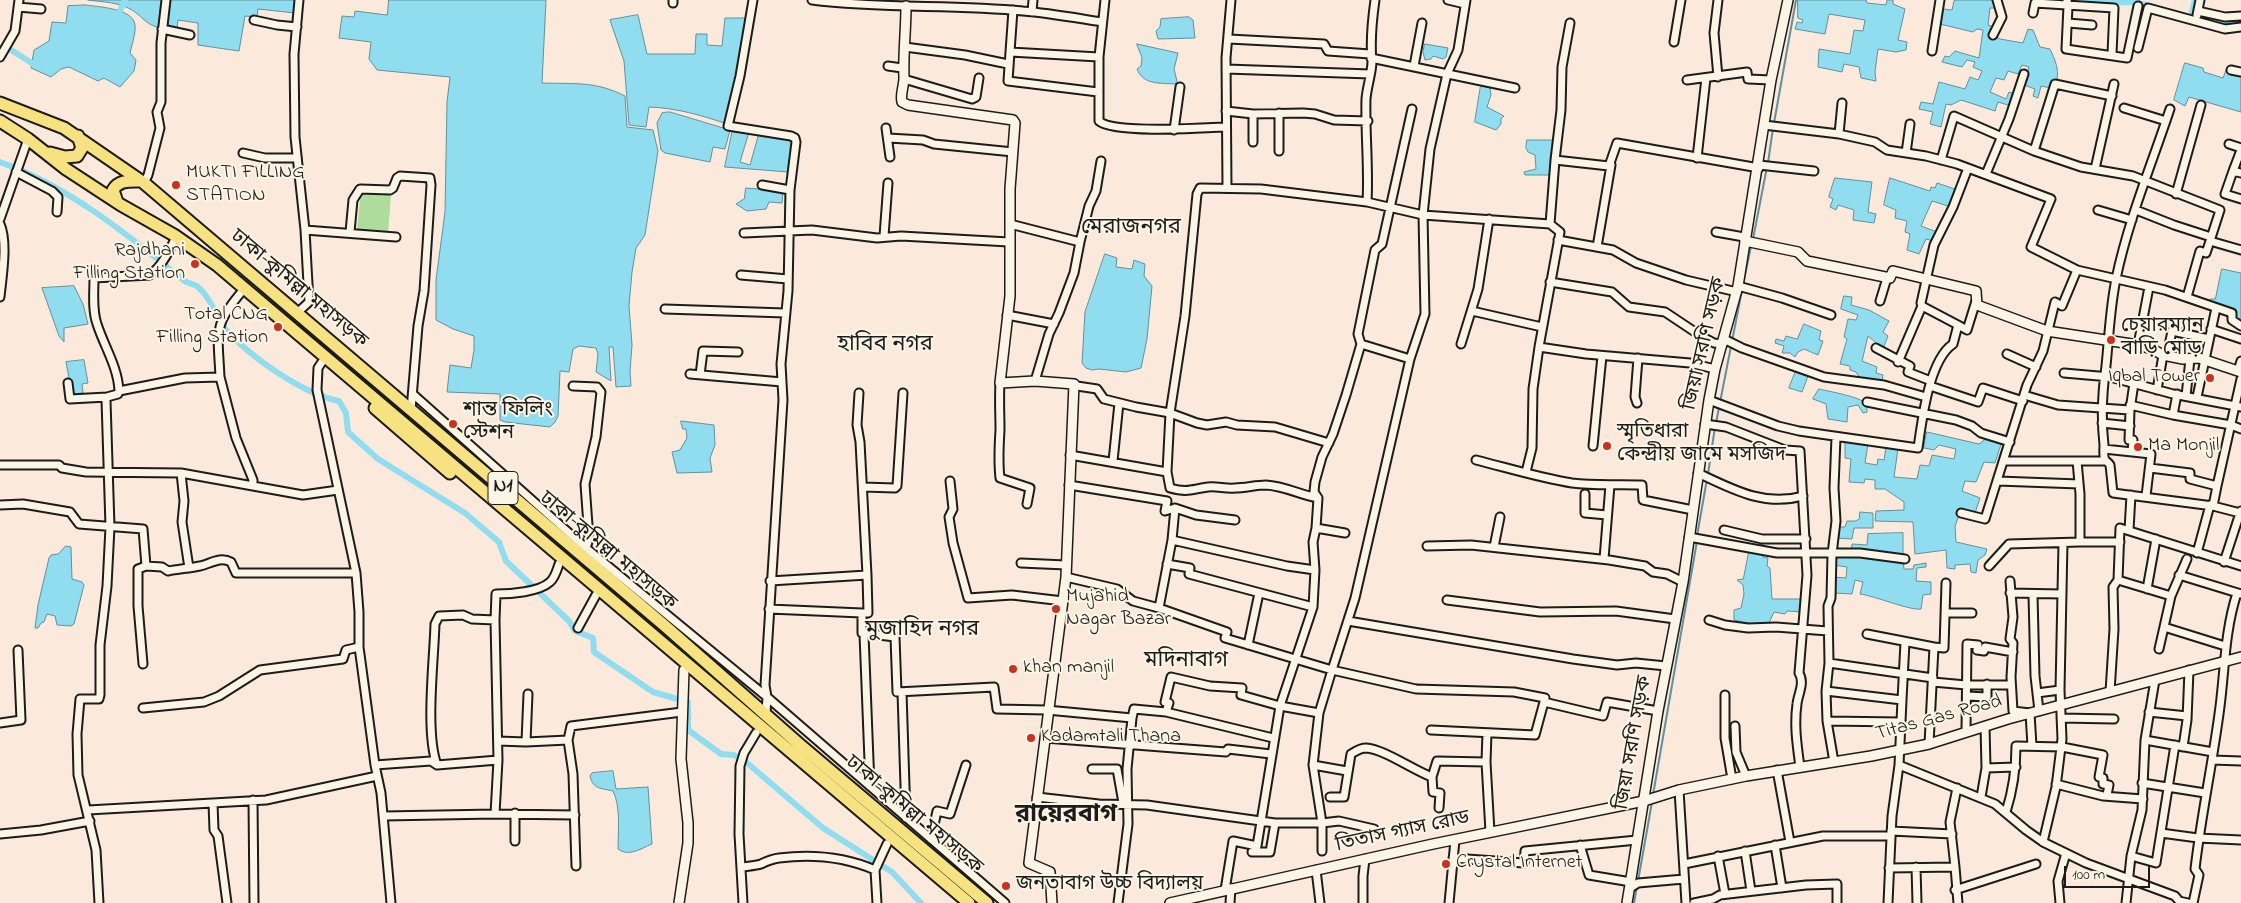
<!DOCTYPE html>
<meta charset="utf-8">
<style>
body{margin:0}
#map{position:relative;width:2241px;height:903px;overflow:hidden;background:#fbe9dc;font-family:"Indie Flower",sans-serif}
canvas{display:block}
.scale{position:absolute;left:2064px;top:866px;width:86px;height:22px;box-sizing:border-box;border:2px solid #1c1c1c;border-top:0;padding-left:6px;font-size:15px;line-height:18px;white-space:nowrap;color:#1c1c1c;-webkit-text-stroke:4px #fcf5e5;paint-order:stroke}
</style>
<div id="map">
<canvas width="2241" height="903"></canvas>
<div class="scale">100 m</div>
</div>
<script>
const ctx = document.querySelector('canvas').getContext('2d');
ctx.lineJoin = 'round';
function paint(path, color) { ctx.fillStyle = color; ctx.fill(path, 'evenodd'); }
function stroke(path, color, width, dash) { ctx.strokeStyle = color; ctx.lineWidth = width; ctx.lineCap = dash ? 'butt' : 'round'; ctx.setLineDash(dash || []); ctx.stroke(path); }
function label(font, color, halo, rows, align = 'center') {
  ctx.font = font + ' "Indie Flower","Noto Sans Bengali",sans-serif'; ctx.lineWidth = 4; ctx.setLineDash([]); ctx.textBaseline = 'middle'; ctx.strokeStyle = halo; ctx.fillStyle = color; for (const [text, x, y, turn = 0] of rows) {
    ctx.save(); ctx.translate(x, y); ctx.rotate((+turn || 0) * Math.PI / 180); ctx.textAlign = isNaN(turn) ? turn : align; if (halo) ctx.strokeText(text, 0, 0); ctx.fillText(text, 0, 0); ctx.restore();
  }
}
paint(new Path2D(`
 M361,191L391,194L388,233L357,230Z`), '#addc9b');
const water = new Path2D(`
 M88,0H163L159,28C144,23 143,17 132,10C119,2 102,2 88,0Z
 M170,0H296L295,13L258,9L257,17L245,16L239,51L198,45V23L178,20L177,29L168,27Z
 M389,0H546L542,83C574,84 596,81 625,96L627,127L653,130L658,151L645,235L636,248L632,272L629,306L632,345L630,371L631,386L616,387L613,347H609L611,381L596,372L598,354L596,348L579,346L573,349L569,372L560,371L558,416L555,422L550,427L505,422L500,420V394L447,392L450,365L471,368L474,350V336L453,329L436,320V280L445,212L447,102L450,77L377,70L369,59L371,42L339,38L342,16L354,17L355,11L387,15Z
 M1798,0H1866L1867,3L1886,5L1887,0H1893V4L1905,9L1898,40L1907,42L1906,50L1896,52L1878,49L1875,72L1876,81L1861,78L1859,67L1844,64L1842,72L1818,67L1819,49L1850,54L1854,30L1863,31L1865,20L1829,14L1825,34L1795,29L1797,22L1802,23L1803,20L1798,18Z
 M1958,0H1995V8H1990L1988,25L1994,27L1995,36L2000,39L2023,43L2028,29L2033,30L2040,47L2050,49C2055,60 2059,68 2057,80L2052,82L2051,88L2041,86L2038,98L2033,96L2035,89L2024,85L2029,67L2022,65L2018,74L2008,71L2004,80L1996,78L1990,92L2006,99L2009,92L2015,94L2011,106L1998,102L1995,111L1961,100L1951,105L1946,104L1941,127L1930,124L1933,112L1919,109L1921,102L1933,104L1939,82L1965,89L1970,77L1978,80L1982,71L1973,67L1975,62L1967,60L1962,67L1942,62L1945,56L1949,57L1955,51L1979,58L1983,30L1977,29L1973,32L1940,24L1943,9L1952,10L1954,1Z
 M86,5C98,7 133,8 135,25C136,33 132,44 130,53L136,60L134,71L120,87L104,78L98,81L69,67L61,69L51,77L31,68L34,50L49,41L52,22L66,23L68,6Z
 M638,15L647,54H695L696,34H707V45L722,46L725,18H748L727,124C701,115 676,108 649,107L646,127L629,125L624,61L610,20Z
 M1189,17L1193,20L1195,38L1158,39L1156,31L1160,27L1161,19Z
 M1137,44L1178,53L1174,69L1177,81L1175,84C1160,83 1143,85 1137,69L1141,66L1142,58Z
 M1425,44L1448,48L1446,57L1443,59L1433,56L1431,59L1425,60L1423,52Z
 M2185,63L2203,68L2204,72L2223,78L2226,70L2237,72L2241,77V112L2189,97L2185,106L2174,100Z
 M1481,85L1490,88L1491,95L1487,107L1504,116L1501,119V124L1496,130L1475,122Z
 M670,112L730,130L725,149L713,147L710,162L665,153L661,150L657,123L662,113Z
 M733,129L749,132L740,162L750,165L759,133L782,137L793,143L788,172L725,167Z
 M1527,140H1553L1555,143L1551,175H1525L1524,172L1536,169L1535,155L1528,152L1526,148Z
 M1835,178L1872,182L1868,212L1876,214L1874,223L1853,220L1854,210L1838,205L1836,210L1830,207L1833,199L1829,197Z
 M1890,178L1930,191L1931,187L1935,188L1937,183L1958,190L1951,207L1932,201L1921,226L1937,232L1933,241L1926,239L1919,254L1907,250L1910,234L1905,232L1907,221L1895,218L1896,210L1884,205Z
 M746,188L783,191L782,203L769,202L766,209L747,211L736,204L744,199Z
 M1105,254L1117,258L1116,267L1132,269L1134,260L1145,264L1144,276L1152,286L1147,339L1141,368L1126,372L1099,369L1092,370L1086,368L1082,363L1085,312Z
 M2222,269L2241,273V318L2239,322L2210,303V299H2215Z
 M74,286L83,304L88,324L64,328V342L59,336L42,288Z
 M1844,296L1852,297L1851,305L1869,310L1889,321L1883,332L1888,336L1883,349L1868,336L1862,361L1877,367L1876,373L1883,375L1882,382L1861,379L1856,372L1850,370V366L1840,364L1847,339L1844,337L1848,319L1856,320L1858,315L1841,309Z
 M1804,324L1821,331L1819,340L1823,341L1818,355L1804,349L1798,352L1795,357L1790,353H1782L1784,346L1775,343L1776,339L1784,341L1786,336L1797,339Z
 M84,360L88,383L82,384L83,393L72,394L66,362Z
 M1796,371L1808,376L1802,392L1789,388Z
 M1819,389C1827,391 1862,397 1866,404C1867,405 1867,410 1867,412L1863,413L1858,405L1848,407L1847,422L1828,419L1826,404L1813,399Z
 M681,421L714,425L715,445L710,458L712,472L677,473L672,452L680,450L687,438L686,429H683Z
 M1927,432L1979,444L1988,437L2002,441L1995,463L1984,462L1976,482L1965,481L1962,491L1980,498L1975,513L1961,510L1955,526L1956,542L1987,549L1985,555L1978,560L1976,573L1971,572L1970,564L1955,565V569L1947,568L1946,550L1915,554L1913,522L1875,521L1876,511L1904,510V502L1885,489H1875V480L1865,479L1864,483L1849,482L1851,459L1845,458V441L1868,444L1865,463L1877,465L1878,459L1884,460L1886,447L1898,449L1894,477L1917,479L1920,465L1929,466L1932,455L1954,459L1956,449L1939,445L1934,450L1924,448Z
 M1860,512L1873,513V528H1854L1852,539L1836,538L1837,527H1845L1847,521H1856L1859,519Z
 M1903,533V557L1851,552L1852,544L1867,545L1868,534Z
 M66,546L71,547L72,579L82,582L84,585L74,624L71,626L57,625L55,616L47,614L44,622L41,623L38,628H35L38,605L49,558L51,555L58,554Z
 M1749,552L1762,553L1763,557L1768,558L1767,566L1770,568L1772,599H1803V612L1787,611L1785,614L1774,612L1769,623L1753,624L1734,620V610L1741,608L1744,594L1743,585L1737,580L1743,579Z
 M1833,555H1856L1903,560L1904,569H1913L1914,565L1926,563V567L1917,568L1916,581L1931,582V594L1923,595L1921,609C1911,611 1875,596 1860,594L1863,582L1855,580L1852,594L1834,593L1833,577L1846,578L1847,567L1833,565Z
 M613,771L616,789L648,787L652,844C640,849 629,857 618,849C618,832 621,807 613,791C602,788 593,790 590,776L592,773Z`);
paint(water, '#90ddef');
stroke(water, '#62909b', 1);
stroke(new Path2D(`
 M1774,123L1796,0
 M1768,163L1773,128
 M1753,239L1767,167
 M1743,285L1751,246
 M1716,423L1742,290
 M1708,474L1715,427
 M1697,536L1707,479
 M1653,795L1697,541
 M1638,881L1652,802
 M1634,903L1637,886`), '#62909b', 2);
stroke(new Path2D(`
 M2058,0L2072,2
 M2082,3L2135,2L2154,7
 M2191,16L2195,0
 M117,17L125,0
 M2202,19L2228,24L2241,22
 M11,50L35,65H38
 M0,162C68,186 127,234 182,279C187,284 194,283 198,287C214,301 215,319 227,331C252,358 303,394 339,401L346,413L348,432L378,459L465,513L499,542L506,561L569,621L575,631L593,638L594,652L653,692L688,702V730L721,754L734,755L746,762L823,828L892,872L921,903`), '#90ddef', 6);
const minor = new Path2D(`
 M753,0L740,76L728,126L791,136L795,138L796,142L790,190L788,291L781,364L783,400L765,685L767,697L766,713
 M812,0C882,9 953,4 1023,11C1049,13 1076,18 1102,22
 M1105,0L1099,57V121C1113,134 1204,128 1226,127
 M1448,0L1465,4
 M1466,0L1458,50L1447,74L1430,149L1423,215L1425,314L1410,359L1355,598L1332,670L1416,689L1514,692L1545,698L1544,702L1603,716L1607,702L1658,711
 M1718,0L1714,33L1718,77
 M2067,0L2068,6L2066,49L2127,58L2138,6
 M673,3V0
 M18,7L41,9
 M2198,11L2225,17L2241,16
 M1032,12L1033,0
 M2033,13L2035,3L2114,8L2112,54
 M2197,15L2200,0
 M254,20L277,25L297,27
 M2068,23L2092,25
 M162,29L190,35
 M1993,35L2002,17L1997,0
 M1229,39L1324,44L1328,51L1370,54
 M1674,42L1681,0
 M905,47L965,55L1008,64
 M2138,48L2148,8L2225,29L2241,27
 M1932,51L1940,0
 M1010,52L1013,10
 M0,57L15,31L19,0
 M1371,58L1515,88
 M888,66L902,68
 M1414,66L1422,23
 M1226,69L1370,74
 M2231,70L2241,72
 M904,79L972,99L976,97L979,78
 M1687,80L1747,72L1748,79L1771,80
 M1098,92L1008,81L1010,52L1099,57
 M2124,108L2166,121
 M2170,109C2151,166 2128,221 2116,279C2110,308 2109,337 2106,366C2102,393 2101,418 2104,445C2104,449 2103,457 2105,460C2107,462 2109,463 2110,465L2113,493L2213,506
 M1226,111L1253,114L1303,113L1315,114L1334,120L1368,121
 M1279,113V151
 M1253,114V142
 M1764,125L1839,134L1875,142L1887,150L1926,156L1957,164L2051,199L2031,247L2077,270L2062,306L2055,302L2043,351L2027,385L1985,519L1961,513
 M886,128L890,157
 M1174,130L1180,87
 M1839,134L1842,103
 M888,138L923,140L934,144L1013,152
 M2229,144L2241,148
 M2241,150L2233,171L2241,173
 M2034,151L2055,84L2112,96
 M243,153L265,158H297
 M1906,153L1910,124
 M1697,158L1706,78
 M1555,160L1561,110L1562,67L1570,23
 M1941,160L1954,116L2034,151L2081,167L2133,176L2220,210L2210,241L2241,250
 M1759,165L1814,171
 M2095,169L2114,84
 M2233,171L2225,194L2241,199
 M16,172L52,191L58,197L57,212
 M1986,174L2009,119L2024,74
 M144,183L148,175L160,128L157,112L161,102V43L166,0
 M762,185L790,190
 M1227,188L1226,58L1231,0
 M2176,194L2201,105
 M1367,202C1369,167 1365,133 1366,99C1367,86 1372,73 1372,61C1370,40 1372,21 1375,0
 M2098,210L2132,220
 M2136,210L2174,225L2211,237
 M0,219L28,139
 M0,224C8,242 2,277 0,297
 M1010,224L1080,242L1089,206L1096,191L1101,161
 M1550,224L1560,232L1539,347L1586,354L1690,363L1715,369
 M305,230L396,237
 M350,232L353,200L360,189L390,190L393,188L397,178L400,176L430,178L431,185L424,291L418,326L411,410
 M1716,232L1744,237L1745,241
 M744,233L812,230L877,238L901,236L1009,242
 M884,236L888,183
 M1558,240L1613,250L1636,263L1686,280L1737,292
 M1597,247L1611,165
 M2077,270L2165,290L2232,313V320L2241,326
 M741,275L788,279
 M1550,282L1612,292L1629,307L1665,312L1701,336L1714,343L1723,344
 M1738,286L1782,298L1831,315
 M2187,297L2200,251L2206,253L2210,241
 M1880,301L1887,278
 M665,309L785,313
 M1472,311L1542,327
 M297,313L309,302L305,230L295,137L294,54L299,0
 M1007,315L1054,324
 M1958,325L1922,306L1921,303L1934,245L1953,207L1968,168
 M2211,329L2241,339
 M1724,339L1742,348L1824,377L1884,385L1926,397
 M1361,344L1410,359
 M1461,344L1478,289L1489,219
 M2138,345L2149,287
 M1876,348L1910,366L1908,372L1931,381
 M2007,354L2036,367
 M2167,355L2172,331L2209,339
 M322,362L318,368L317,390L356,573L359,612V647L375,765L381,793L391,903
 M1898,362L1922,306
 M2238,371L2241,361
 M2064,373L2110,377L2173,394L2241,407
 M690,374L782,382
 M700,375L703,351L738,352
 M1035,381L1049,334L1059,313L1074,273L1080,242
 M68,383L70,399L107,397
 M1000,383C999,399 1000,414 1000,430C999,446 998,461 1000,478L1030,488L1027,504
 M1074,384L1077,386L1097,389L1104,399L1136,407L1170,413L1197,423L1207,425L1226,422L1237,425L1275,427L1329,443
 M573,386L597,387L601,392L596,437L585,484L589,539L585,551
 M1930,386L1978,402L1983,388L2023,401
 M2157,390L2163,355
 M119,391L185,378L220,377C218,332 212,326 244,289
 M859,393L857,425L860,442L867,575
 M414,395L586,548L767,697L1005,903
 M2024,395L2058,405L2130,410
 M2186,396L2190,359
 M2197,397L2216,308
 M1709,400L1778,426L1799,431L1918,448C1922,420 1929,360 1953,344L1958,325L1967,330L1976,301
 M1867,402L1956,420L1972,426L1981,433L2010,442
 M1637,403L1635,397L1638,358
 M2130,405L2173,415L2177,394
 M2173,415L2231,425L2241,429
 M2102,423L2130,426
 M1705,424L1726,427L1785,450L1800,451L1807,575L1799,673C1805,683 1798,694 1797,704C1794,725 1797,745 1800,767
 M1593,446L1602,356
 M2104,449L2151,454L2146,496
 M2132,452L2133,440H2129L2130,410L2134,383
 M1070,455L1167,472L1170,413L1185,316L1197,194L1200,188L1261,189L1367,202L1423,215L1550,224L1555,160L1609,166L1617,143L1759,168
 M1476,460C1508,468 1540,478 1572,483C1595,486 1618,484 1642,485L1643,500L1693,510
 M1113,461L1119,403
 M2004,461H2106
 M2077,461L2080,494V542H2120
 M0,465H59L62,468L86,472L181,473L253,486V480L236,438L220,377
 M2150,468L2190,473V479L2217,486L2241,379
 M1167,472L1170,488C1188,493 1192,489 1208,487C1217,486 1226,489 1235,488C1245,488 1256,485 1266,485C1285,486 1300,495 1318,498
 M1526,472L1532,448L1533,389L1539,347
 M181,473L184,501L182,522L189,568
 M1698,473C1732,489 1764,507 1803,496
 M950,481L953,509L949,517L953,543L968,598L1012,595L1063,601
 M1998,481L2079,484
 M1069,485L1167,501L1165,511L1175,508L1196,515L1235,520
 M253,486L303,495L338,490
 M2217,486L2213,506L2240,513L2241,511
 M863,487L895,488L897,486L903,393
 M1585,494V513L1607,515
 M0,505L23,504L70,512L79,524L143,529L146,566L162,567L168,571C179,569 190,568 200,566C210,564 220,556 231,562L236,573H356
 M1316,528L1345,533
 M1724,530L1762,539H1806
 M2129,530L2131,495
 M1689,537L1777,553H1860L1905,559
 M1172,540L1175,508
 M1427,546L1471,545L1609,560L1645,566L1653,572L1667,574L1683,582
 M1494,547L1500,517
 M2197,553L2210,505
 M1604,559L1610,485
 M2224,562L2240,513
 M1021,563L1066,565
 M1989,566L2009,544L2080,542
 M1315,570L1313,542L1316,528L1318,498L1314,492L1315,482L1322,457L1333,434L1346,395L1361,344L1358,334L1375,250L1382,244L1412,109
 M2179,575L2241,594
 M1066,577L1117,589L1133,601L1159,608L1172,540L1287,566L1315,570L1313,607L1189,574L1190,568L1167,564
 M2118,580L2171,596L2187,559
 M770,581L867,575L868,613H862V633L895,637L897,692L994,687L997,709L1047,710L1132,718L1134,709L1166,712L1273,738
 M2010,581L2013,617L2010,639L2013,643L2011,677L2013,711L2030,713L2032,746
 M2147,589L2156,539
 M2010,593L2062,594
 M2033,595L2035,676L2039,711
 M1447,600L1540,612L1616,611L1675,619
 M1159,608L1227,632L1225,638L1332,670L1319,713L1280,706L1241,695L1242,688L1210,686L1171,677L1165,702L1169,703L1166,712
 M769,609L862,613
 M1946,613H1972
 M495,620L496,594C511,594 539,592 550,582C555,578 557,570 559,564
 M1709,620L1725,625L1748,628L1776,627L1828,631
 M1348,621L1573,659L1617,665L1636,663L1666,666
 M2164,627L2225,646
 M578,628L596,595
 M864,634L870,786
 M1867,634L1934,647L1929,744
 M1248,645L1259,593
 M1934,647L1944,648L1946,583
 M2159,649L2171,596
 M1829,663L1933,678
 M143,664L138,606V569L146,566
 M1933,682L1966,685H2011
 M1826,691L1829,663L1828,606L1831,598L1832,554L1836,521L1834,488L1836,437
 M902,692L906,818
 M2110,692L2114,629L2113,587L2118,580L2120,528L2241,566
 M2037,693L2060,690
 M1725,695V738L1732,779
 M1967,696L1987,697V684
 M1902,700L1905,642
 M143,708L204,702L219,696L260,670L343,659L346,650L359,647
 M2149,712L2187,716
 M1319,713L1313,765L1347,771
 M2061,718L2114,719
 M1827,721L1901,722
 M0,723L21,720L18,650
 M1735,726L1736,752L1746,776
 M1431,730L1535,735L1544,702
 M1966,731L1967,644L1978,645L1977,650L1984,651L1985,647L2013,652
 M1045,738L1226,752L1228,749L1271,754
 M2145,740L2213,752
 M498,741L526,742L568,740
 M526,742L528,694
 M2183,747L2187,720L2189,670
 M2212,760L2241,761
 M1486,762L1487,733
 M1834,762L1827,721L1826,691L1902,700L1899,765
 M375,765L431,761L437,765L498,760L495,814L575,815
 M437,765C425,733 434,660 435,624L439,616L463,615L472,619L495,620L498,760
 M1313,765L1322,823L1339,821L1374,829
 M1986,768L2016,767
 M1092,769H1117L1123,803
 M1777,770L1790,842
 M1432,777L1433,792L1440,793L1439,808
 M2142,783L2205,793
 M2056,784L2103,796L2143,799
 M1679,790L1686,903
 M1037,797L1099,804L1147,805L1275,823L1270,852H1252
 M1330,797H1344L1351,754C1356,751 1360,748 1366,748C1384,749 1413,770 1432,777L1437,761L1486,762L1490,832
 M1981,797L1986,768L1985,726
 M253,800L254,903
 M213,803L214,830L218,836L227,903
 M88,810L266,800L377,776
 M2006,812C2013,790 2016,769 2016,746L2062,747L2103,755L2099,777L2103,778V784L2109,785L2107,795
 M515,813V841
 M384,816L495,814
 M1275,823H1322V851
 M1891,831L1952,834
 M2161,833L2198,838L2241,840
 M0,834L41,830L90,821
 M931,839L937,811L950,814L966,765
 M2043,842L2056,787L2062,739L2060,690L2063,543
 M1580,845L1589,875L1631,882
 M1775,845L1782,888
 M1745,851L1751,891
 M1718,856L1725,894
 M2131,856L2142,810L2145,740L2155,680
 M1453,858L1524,863L1525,851L1637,840
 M1684,864L1823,836H1890
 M576,866L573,774L568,740L571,726L682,712
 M742,867C748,866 755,866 761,864C767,861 772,859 779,858C812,854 845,857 875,870
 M1916,867L1917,903
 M1955,867L1950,822L1957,788
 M1889,868L1955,867L1958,903
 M1316,870L1320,903
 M1630,888L1638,883L1684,879
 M1225,890L1233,841L1257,846L1280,706L1313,607
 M1955,890L2036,864
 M99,903L96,850L78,775L77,734L80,699H99L100,695V645L107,586L110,527L106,400L107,397L118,394L119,391C118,367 104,346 97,324C92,310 94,293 94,278L150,275C163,265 169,251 176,237
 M743,903L739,834L740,766L744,753L756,733
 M877,903L875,870L887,844
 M1118,903L1128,824L1127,769L1132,718
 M1230,903L1231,888
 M1363,903V876L1365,859
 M1449,903L1455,840
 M1694,903L1713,899L1720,895L1806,885L1837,884V903
 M1888,903L1892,816L1899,765L1995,804L2026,830L2043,842L2086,863L2175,896L2179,901L2188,903
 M2060,903L2058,881L2066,853
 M2126,903L2131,856L2156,863L2175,745
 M2193,903L2199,875L2195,869C2201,817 2212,766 2219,714C2225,673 2224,633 2237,593`);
const tertiary = new Path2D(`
 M906,6C906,30 903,54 904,78C904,86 900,94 902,102L908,105L1013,120L1015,123L1010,189V296L1000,383L1035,381L1074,384L1066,577L1029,863L1050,872L1052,903
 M1745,241L1798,252L1807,261L1890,278L1893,271L1976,291L1977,305L2047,331L2138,345L2152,349L2163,355L2183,359L2199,358L2241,372
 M679,903L688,843V823L681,759L684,670
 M1170,903L1433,844L1644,801L1679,790L1746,776L1871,756L1929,744L2008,719L2241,657`);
const secondary = new Path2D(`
 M1627,903L1658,711L1683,582L1709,400L1715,369L1738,286L1771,80L1788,0`);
const trunk = new Path2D(`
 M0,103L64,128L144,183L665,626L800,745L987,903
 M0,121L28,139L66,169L121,205L174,235L217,265L969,903
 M50,153L65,157L77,156L82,148L78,136
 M117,202L113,190C119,180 129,181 140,181
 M375,408L450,473`);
stroke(minor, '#1c1c1c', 11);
stroke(tertiary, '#1c1c1c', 12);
stroke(secondary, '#1c1c1c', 12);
stroke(trunk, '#1c1c1c', 15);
stroke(minor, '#fcf5e5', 7);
stroke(tertiary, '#fcf5e5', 9);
stroke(secondary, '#fcf5e5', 9);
stroke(trunk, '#f6e281', 11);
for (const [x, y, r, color] of [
 [176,185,5,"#c8321e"],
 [195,264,5,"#c8321e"],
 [278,327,5,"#c8321e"],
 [2111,340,5,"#c8321e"],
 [2210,378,5,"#c8321e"],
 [453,424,5,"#c8321e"],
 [1607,446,5,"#c8321e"],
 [2138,447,5,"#c8321e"],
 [1056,609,5,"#c8321e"],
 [1013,669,5,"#c8321e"],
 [1031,738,5,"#c8321e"],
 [1446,864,5,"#c8321e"],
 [1006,886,5,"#c8321e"]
]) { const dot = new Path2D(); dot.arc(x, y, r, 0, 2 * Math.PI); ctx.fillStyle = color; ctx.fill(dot); stroke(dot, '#fcf5e5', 2); }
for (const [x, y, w] of [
 [503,488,30]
]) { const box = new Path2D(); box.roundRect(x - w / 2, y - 16.5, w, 33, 4); ctx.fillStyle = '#fcf5e5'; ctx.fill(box); stroke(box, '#1c1c1c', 1); }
label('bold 19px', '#1c1c1c', null, [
 ["N1",503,488]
]);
label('20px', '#1c1c1c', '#fcf5e5', [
 ["MUKTI FILLING",186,174],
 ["STATION",186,197],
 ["Rajdhani",185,252,"right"],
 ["Filling Station",185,275,"right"],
 ["Total CNG",268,316,"right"],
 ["Filling Station",268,339,"right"],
 ["চেয়ারম্যান",2121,328],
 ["বাড়ি মোড়",2121,351],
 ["Iqbal Tower",2200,378,"right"],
 ["শান্ত ফিলিং",463,412],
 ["স্টেশন",463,435],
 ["স্মৃতিধারা",1617,434],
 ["কেন্দ্রীয় জামে মসজিদ",1617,457],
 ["Ma Monjil",2148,447],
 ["Mujahid",1066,598],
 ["Nagar Bazar",1066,621],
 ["khan manjil",1023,669],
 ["Kadamtali Thana",1041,738],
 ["Crystal Internet",1456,864],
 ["জনতাবাগ উচ্চ বিদ্যালয়",1016,886]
], 'left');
label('20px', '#1c1c1c', '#fcf5e5', [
 ["ঢাকা–কুমিল্লা মহাসড়ক",298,290,40],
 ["জিয়া সরণি সড়ক",1706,344,-77],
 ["ঢাকা–কুমিল্লা মহাসড়ক",607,552,40],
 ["Titas Gas Road",1939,719,-15],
 ["জিয়া সরণি সড়ক",1635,743,-80],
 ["ঢাকা–কুমিল্লা মহাসড়ক",913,816,40],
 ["তিতাস গ্যাস রোড",1403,833,-12]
]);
label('22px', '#1c1c1c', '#fcf5e5', [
 ["মেরাজনগর",1131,229],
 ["হাবিব নগর",885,346],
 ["মুজাহিদ নগর",922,631],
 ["মদিনাবাগ",1186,662]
]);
label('bold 25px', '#1c1c1c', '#fcf5e5', [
 ["রায়েরবাগ",1066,817]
]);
</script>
